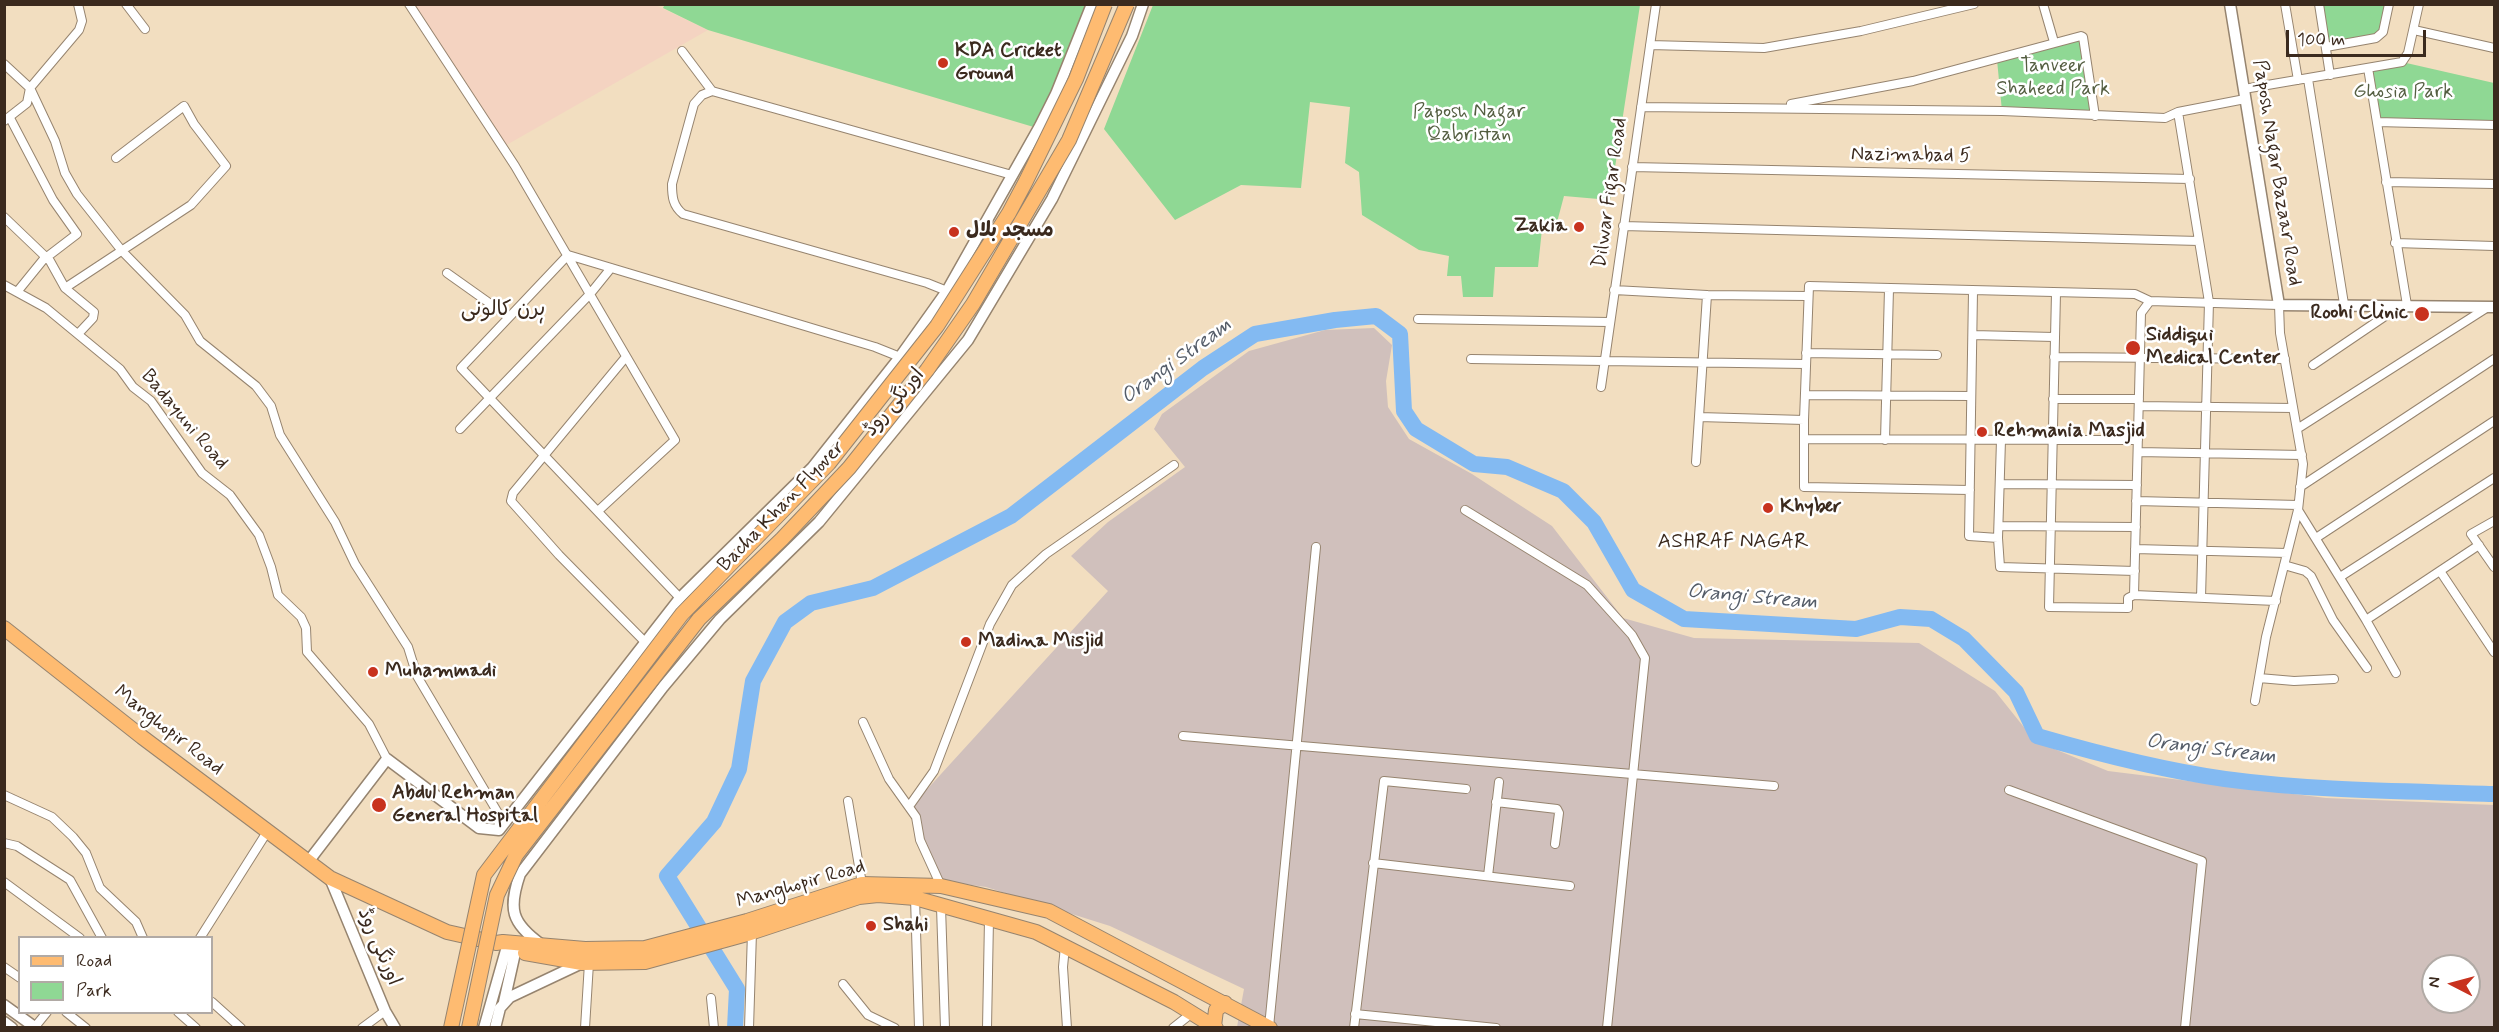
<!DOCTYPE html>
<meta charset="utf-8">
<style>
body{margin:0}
#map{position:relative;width:2499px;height:1032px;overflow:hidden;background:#f2dec0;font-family:Mynerve,sans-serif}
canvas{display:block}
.frame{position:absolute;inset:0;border:6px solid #3b2a1e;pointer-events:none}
.legend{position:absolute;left:18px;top:936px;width:195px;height:78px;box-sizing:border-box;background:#fff;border:2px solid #b1aaa5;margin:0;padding:8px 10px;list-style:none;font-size:18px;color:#3b2a1e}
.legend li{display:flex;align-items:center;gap:12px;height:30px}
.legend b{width:30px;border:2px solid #b1aaa5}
.north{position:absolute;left:2421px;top:954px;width:60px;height:60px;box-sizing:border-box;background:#fff;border:2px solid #b1aaa5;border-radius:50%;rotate:276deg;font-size:16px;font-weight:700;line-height:24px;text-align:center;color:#3b2a1e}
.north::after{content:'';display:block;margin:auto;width:21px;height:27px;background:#c8321e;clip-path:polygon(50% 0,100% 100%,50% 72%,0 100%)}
.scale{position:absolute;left:2286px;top:30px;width:140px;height:27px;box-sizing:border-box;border:3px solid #3b2a1e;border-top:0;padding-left:8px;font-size:18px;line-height:21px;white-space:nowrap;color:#3b2a1e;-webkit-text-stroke:4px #fff;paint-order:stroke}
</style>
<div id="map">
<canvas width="2499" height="1032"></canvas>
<div class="frame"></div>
<ul class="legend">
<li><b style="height:8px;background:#febb71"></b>Road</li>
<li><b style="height:16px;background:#8fd894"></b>Park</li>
</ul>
<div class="north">N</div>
<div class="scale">100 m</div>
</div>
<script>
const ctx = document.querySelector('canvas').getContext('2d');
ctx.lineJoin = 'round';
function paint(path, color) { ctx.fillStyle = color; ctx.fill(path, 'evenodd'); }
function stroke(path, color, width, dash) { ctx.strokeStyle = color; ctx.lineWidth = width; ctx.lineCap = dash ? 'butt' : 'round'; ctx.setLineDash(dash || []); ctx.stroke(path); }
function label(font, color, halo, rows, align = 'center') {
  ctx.font = font + ' Mynerve,"Playpen Sans Arabic",sans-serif'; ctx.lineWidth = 5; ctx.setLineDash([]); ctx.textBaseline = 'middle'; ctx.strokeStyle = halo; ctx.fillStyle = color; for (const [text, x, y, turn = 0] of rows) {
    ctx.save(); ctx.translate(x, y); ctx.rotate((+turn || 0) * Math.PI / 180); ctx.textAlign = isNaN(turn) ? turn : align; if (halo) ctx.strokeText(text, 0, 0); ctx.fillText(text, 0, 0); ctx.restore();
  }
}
paint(new Path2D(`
 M409,5H655L708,30L503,147Z`), '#f4d3c1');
paint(new Path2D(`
 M1374,328L1392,345L1386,381L1388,407L1409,439L1472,474L1552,526L1623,618L1694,638L1919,643L1995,691L2035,741L2108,771L2326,798L2494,805V1027H1237L1244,989L1110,926L986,887L942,881L910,808L1108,591L1071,556L1108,522L1185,467L1154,429L1162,414L1249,351L1325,330ZM2433,966H2469V1002H2433Z`), '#d0c0bc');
paint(new Path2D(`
 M665,4L1094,5L1037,128L708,30L663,8Z
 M1153,5H1640L1610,200L1564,196L1556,226L1542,229L1538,267H1495L1493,297H1463L1461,276H1447L1449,256L1419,250L1362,215L1359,172L1345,163L1350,107L1310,102L1301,188L1241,185L1175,220L1104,129Z
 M2319,5H2389L2383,32L2376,38L2326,47Z
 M2083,37L2095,116L2002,111L1997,60Z
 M2402,62L2494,83V125L2377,122L2368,68Z`), '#8fd894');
stroke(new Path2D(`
 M735,1028L737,989L667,876L714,822L739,769L753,681L785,622L811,603L873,588L1011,516L1203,368L1255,334L1335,320L1376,316L1400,334L1404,411L1416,429L1474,464L1507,467L1563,491L1594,522L1633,590L1684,619L1856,629L1900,617L1931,619L1964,639L2016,692L2037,736C2099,754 2161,770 2225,779C2314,791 2405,791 2494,794`), '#83baf2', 16);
const minor = new Path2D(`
 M126,4L145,29
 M409,4L515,166L675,440L598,511
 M2043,4L2054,42
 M2285,4L2298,80
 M2319,4L2330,75
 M2414,30L2494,48
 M1650,45L1764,48L1861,31L1974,4
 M2326,47L2376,38L2383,32L2389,4
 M682,51L712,91
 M4,64L30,88L79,30L82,21L78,4
 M2368,68L2407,305
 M2308,79L2344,304
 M30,88L55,141L65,173L77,194L122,251L185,315L200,341L256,386L271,406L280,435L335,522L355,564L408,647L417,676L498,813L499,830
 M2244,89L2402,62L2408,53L2419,4
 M1791,104L1913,81L2081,36L2083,37L2095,116
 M1641,107L2002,111L2165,118L2178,112L2245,99
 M2178,112L2209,302L2201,598
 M10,118L53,200L77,234L43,260L17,292
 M4,121L27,103L30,88
 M2377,122L2494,125
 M1632,167L2190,179
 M2386,182L2494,184
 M4,217L50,261L65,288L94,312L93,318L78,334
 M1623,226L2199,241
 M2395,243L2494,246
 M568,255L461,368L680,598
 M568,255L875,347L900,357
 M447,273L509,317
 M4,285L46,308L120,369L133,387L151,401L202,473L230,495L259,535L271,567L278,595L301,617L306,628L307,652L369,724L387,759
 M65,288L191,205L226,166L194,124L184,106L116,158
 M1614,290L1707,295L1807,296
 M947,291L927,283L683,214C673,206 672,197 672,184L694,104L702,95L712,91L1012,175
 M1973,292L1969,536L1998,538L2001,440
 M2056,293L2049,607L2128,608V598L2134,595L2276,601
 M1418,319L1609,322
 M1973,335L2054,337
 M1806,353L1937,355
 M2054,357L2285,359
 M625,358L513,493L511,501L559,555L646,643
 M1471,359L1805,364
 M2313,365L2400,306
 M1601,387L1656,4
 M1805,395L1971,396
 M2053,399H2139
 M2139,406L2293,408
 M1699,417L1804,420
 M460,429L590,294L611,268
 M2297,429L2488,307
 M1805,439L2138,440
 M1885,440L1889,289
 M2138,452L2302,455
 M1696,462L1707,295
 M2000,484L2137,485
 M2300,487L2494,359
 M1970,490L1804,487V420L1809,286L2135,294L2150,301
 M2136,501L2298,505
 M1465,510L1587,585L1632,635L1645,658L1607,1028
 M2298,510L2366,620L2396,673
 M2494,521L2471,534L2494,567
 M1999,526L2136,527
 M1998,538L2000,567L2135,571
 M2316,538L2494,421
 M2135,549L2287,553
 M2284,565L2305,571L2311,576L2333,620L2367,668
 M2440,571L2494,652
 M2340,577L2494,478
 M2134,595L2141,313L2150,301L2279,305L2280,333L2303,464L2298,510L2266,637L2255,701
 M2366,620L2479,545
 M2259,678L2294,681L2334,679
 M863,722L889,779L916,817L920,840L941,886
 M1183,736L1774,786
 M2009,790L2202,861L2185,1028
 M4,795L52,817L73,837L86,853L100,888L136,922L143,938
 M848,801L862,884
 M1496,802L1557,809L1559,813L1555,844
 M910,805L934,771L990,624L1012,585L1046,554L1174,465
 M4,843L17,846L70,880L102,938
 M1373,863L1570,886
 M1488,876L1499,782
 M4,882L80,938
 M915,898L919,1028
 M941,907L945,1028
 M200,938L267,832
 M1065,946L1063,967L1067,1028
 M4,967L20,978
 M843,984L868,1015L895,1028
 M711,998L714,1028
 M212,1002L241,1028
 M66,1012L86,1028
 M178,1012L196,1028
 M1355,1014L1496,1028
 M1269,1027L1316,547
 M34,1028L47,1012
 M362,1028L385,1011
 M585,1028L589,963
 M749,1028L752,932
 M987,1028L989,919
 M1173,1028L1192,1013
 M1354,1028L1384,781L1466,789`);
const tertiary = new Path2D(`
 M2230,4L2279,305L2494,307
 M308,862L387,759L479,828L499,830L680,598L812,468L900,357L947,291L1040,126L1056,94L1092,4
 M330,878L385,1011L395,1028
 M542,945C511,923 508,909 520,874L663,687L720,619L819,522L968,340L1052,199L1132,36L1143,4
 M504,1002L517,944
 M4,1005L36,1028
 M4,1022L12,1028
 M484,1028L508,943
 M495,1028L500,1008L510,997L582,963`);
const primary = new Path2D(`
 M4,628L142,737L330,878L447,932L496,943L503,942L585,949L645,948L747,921L862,884L941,886L1049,911L1270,1028
 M525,953L582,963L645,962L747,934L859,897L878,895L915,898L1036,932L1174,1002L1216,1028
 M1214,1026L1216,1010L1225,1003`);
stroke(minor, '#96846f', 10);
stroke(tertiary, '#96846f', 13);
stroke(primary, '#96846f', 16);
stroke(minor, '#fff', 8);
stroke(tertiary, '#fff', 10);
stroke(primary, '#febb71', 14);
const primaryBridge = new Path2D(`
 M451,1028L484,875L682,614L829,463L937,326L1009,213L1026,181L1076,79L1105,4
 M469,1028L497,895L516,855L699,619L782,539L849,468L927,370L973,304L1069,140L1127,4`);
stroke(primaryBridge, '#96846f', 16, []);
stroke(primaryBridge, '#febb71', 14);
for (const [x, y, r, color] of [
 [943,63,6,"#c8321e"],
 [1579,227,6,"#c8321e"],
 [954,232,6,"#c8321e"],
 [2422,314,8,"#c8321e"],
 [2133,348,8,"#c8321e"],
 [1982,432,6,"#c8321e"],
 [1768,508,6,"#c8321e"],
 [966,642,6,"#c8321e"],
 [373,672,6,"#c8321e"],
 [379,805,8,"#c8321e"],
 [871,926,6,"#c8321e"]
]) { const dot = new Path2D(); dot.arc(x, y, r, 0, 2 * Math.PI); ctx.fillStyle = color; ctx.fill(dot); stroke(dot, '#fff', 2); }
label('bold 20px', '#3b2a1e', '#fff', [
 ["KDA Cricket",955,52],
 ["Ground",955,75],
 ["Zakia",1567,227,"right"],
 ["مسجد بلال",966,232],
 ["Roohi Clinic",2408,314,"right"],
 ["Siddiqui",2146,336],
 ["Medical Center",2146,359],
 ["Rehmania Masjid",1994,432],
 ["Khyber",1780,508],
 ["Madina Misjid",978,642],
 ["Muhammadi",385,672],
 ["Abdul Rehman",392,794],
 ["General Hospital",392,817],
 ["Shahi",883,926]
], 'left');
label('20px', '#545e41', '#fff', [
 ["Tanveer",2053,67],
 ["Shaheed Park",2053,90],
 ["Ghosia Park",2403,93],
 ["Paposh Nagar",1469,113],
 ["Qabristan",1469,136]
]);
label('20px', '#3b2a1e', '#fff', [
 ["Nazimabad 5",1911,156,1],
 ["Paposh Nagar Bazaar Road",2276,173,81],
 ["Dilwar Figar Road",1611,193,-82],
 ["اورنگی روڈ",895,403,-50],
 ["Badayuni Road",184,420,50],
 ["Bacha Khan Flyover",782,507,-46],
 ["Manghopir Road",168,731,38],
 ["Manghopir Road",801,885,-16],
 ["اورنگی روڈ",378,947,67]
]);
label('21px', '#3b2a1e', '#fff', [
 ["ہرن کالونی",503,311],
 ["ASHRAF NAGAR",1733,543]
]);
label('italic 21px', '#545c68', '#fff', [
 ["Orangi Stream",1177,362,-36],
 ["Orangi Stream",1752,598,5],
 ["Orangi Stream",2211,750,7]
]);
</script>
